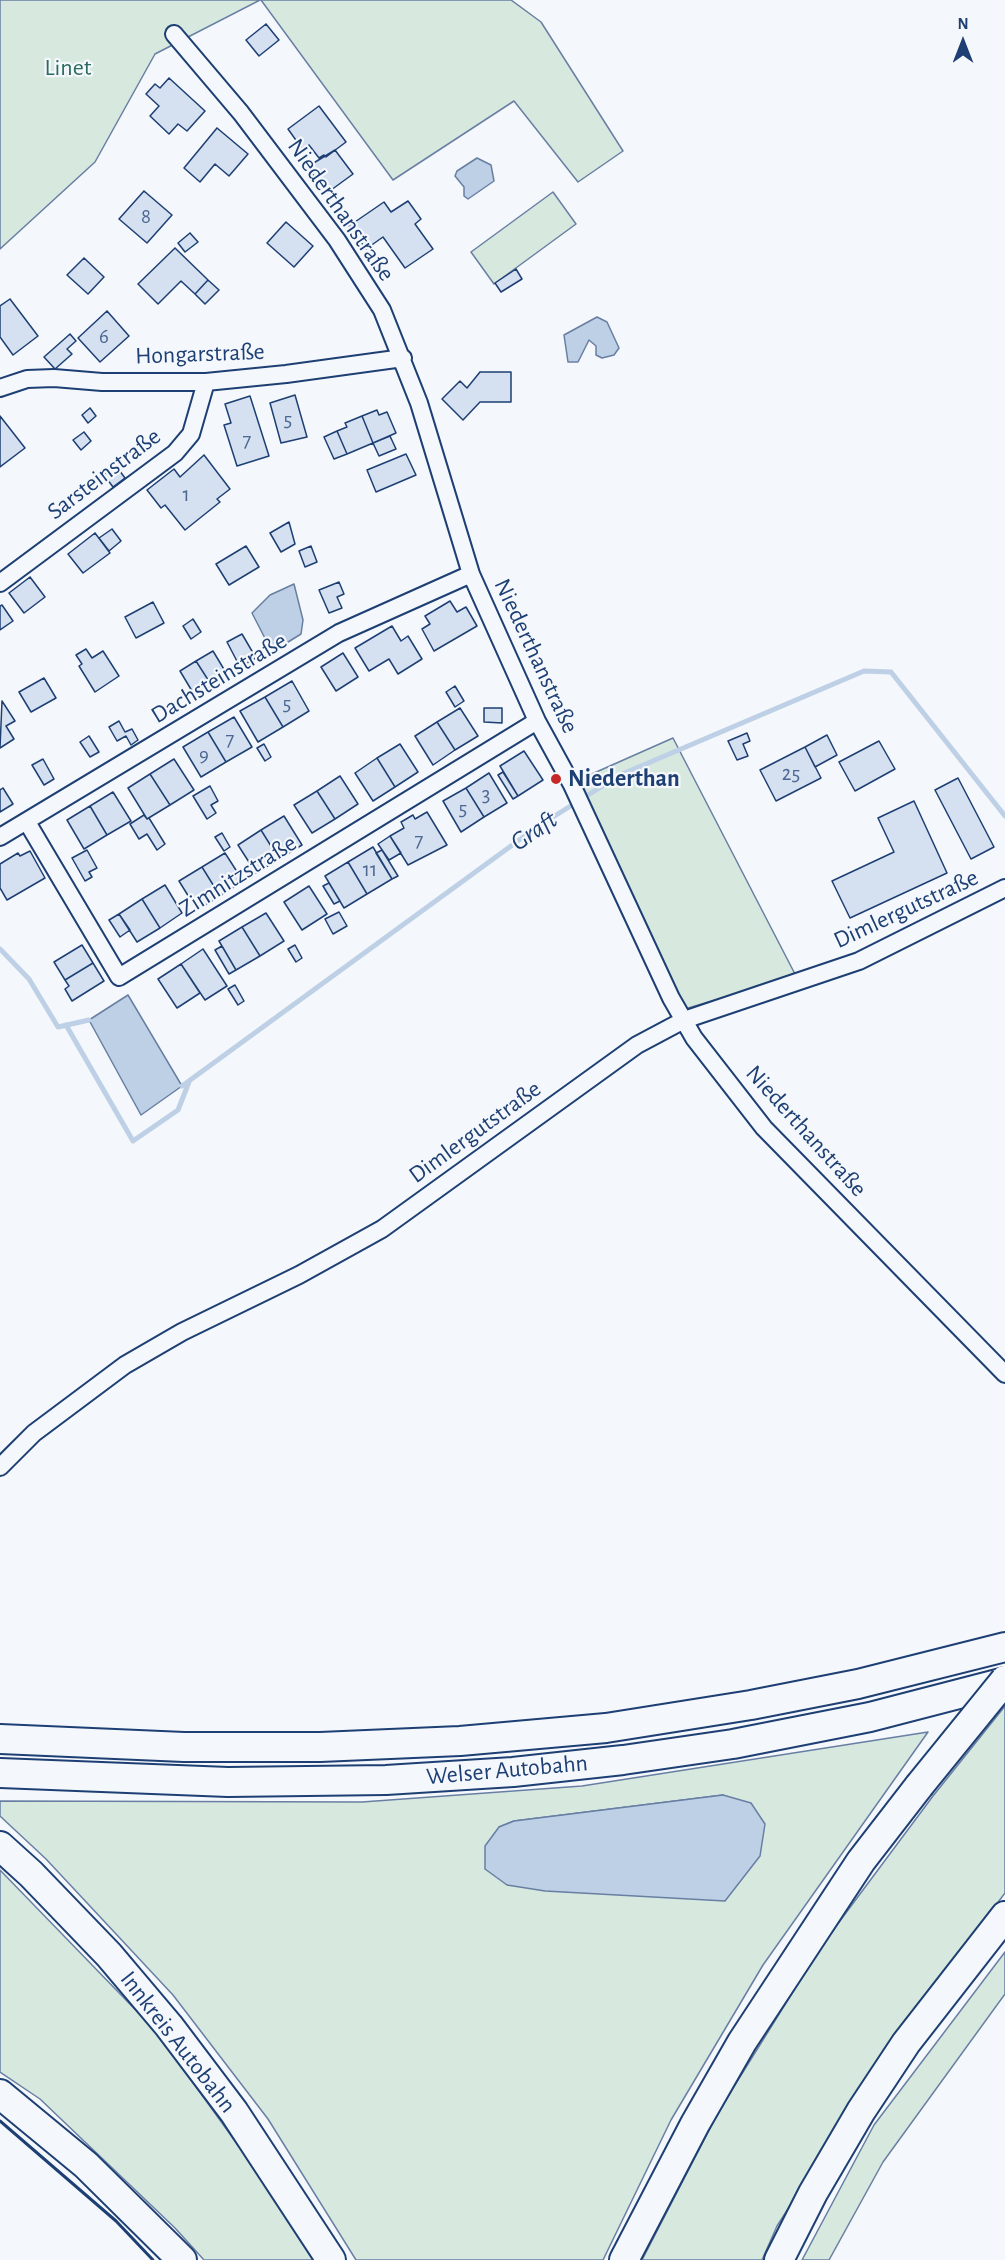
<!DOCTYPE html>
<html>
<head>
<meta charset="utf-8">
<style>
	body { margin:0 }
	#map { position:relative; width:1005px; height:2260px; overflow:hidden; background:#f4f7fb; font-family:"Alegreya Sans",sans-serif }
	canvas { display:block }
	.north { position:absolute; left:933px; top:12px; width:60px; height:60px; -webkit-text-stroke:4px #f4f7fb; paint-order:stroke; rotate:0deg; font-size:16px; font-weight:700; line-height:24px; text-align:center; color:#1d3f73 }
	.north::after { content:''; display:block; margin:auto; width:21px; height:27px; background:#1d3f73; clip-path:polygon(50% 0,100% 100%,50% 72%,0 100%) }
</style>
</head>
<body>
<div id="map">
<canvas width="1005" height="2260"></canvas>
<div class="north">N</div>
</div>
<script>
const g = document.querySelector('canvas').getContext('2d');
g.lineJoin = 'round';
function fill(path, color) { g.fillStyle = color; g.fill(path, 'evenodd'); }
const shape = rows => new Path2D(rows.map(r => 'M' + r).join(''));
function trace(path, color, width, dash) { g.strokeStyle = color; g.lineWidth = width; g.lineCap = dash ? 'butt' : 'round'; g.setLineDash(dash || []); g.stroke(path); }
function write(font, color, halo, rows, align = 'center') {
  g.font = font + ' "Alegreya Sans",sans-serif'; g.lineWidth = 4.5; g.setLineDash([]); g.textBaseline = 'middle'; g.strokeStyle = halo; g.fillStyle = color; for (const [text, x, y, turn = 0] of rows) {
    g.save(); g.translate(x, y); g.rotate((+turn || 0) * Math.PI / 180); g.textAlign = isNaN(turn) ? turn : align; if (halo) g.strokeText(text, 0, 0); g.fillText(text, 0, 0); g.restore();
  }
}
const green = shape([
	[0,0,260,0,155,54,95,162,0,249,0,0],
	[261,0,511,0,541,22,623,151,578,182,514,101,393,180,261,0],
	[553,192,576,224,494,284,471,252,553,192],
	[673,738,796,976,685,1009,576,781,673,738],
	[1005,1706,1005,1893,909,2020,777,2226,762,2260,642,2260,720,2109,822,1945,933,1796,1005,1706],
	[928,1732,763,1965,671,2120,603,2260,356,2260,268,2119,173,1995,46,1859,0,1816,0,1801,362,1802,582,1786,928,1732],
	[723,1795,499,1827,514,1821,723,1795],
	[0,1870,156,2031,278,2201,313,2260,204,2260,175,2228,40,2099,0,2072,0,1870],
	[1005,1952,1005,1994,883,2162,829,2260,802,2260,874,2125,1005,1952]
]);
const water = shape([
	[477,158,491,165,494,181,468,199,464,196,464,187,455,176,457,171,477,158],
	[597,317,607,322,619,348,614,355,602,358,596,355,596,346,589,340,578,362,568,362,564,335,597,317],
	[294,584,303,620,301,634,272,652,252,613,270,595,294,584],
	[128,995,182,1086,141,1115,89,1020,128,995],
	[723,1795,751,1803,765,1824,760,1856,725,1901,545,1891,507,1885,485,1869,485,1846,499,1827,514,1821,723,1795]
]);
const stream = shape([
	[0,949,29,979,58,1027,89,1020],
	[66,1025,133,1141,178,1110,189,1082],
	[182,1086,537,827,620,775,864,671,891,672,1005,816]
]);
const building = shape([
	[266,24,279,40,259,56,246,40,266,24],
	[169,78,205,111,187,131,178,124,169,134,150,116,159,106,146,94,155,84,160,88,169,78],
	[319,106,346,142,326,157,324,155,319,158,309,145,303,150,288,129,319,106],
	[217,128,248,154,229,176,215,164,200,182,184,168,217,128],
	[335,150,353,174,327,193,307,167,335,150],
	[144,191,172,215,147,243,119,219,144,191],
	[408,201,421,219,415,224,433,249,405,268,383,237,366,249,349,226,384,202,391,212,408,201],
	[286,222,313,246,294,267,267,243,286,222],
	[190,233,198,242,185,252,178,243,190,233],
	[175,248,208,280,195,294,181,281,158,304,138,284,175,248],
	[84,258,104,277,88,294,67,275,84,258],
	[516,269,522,279,501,292,495,283,516,269],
	[208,280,219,290,205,304,195,294,208,280],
	[10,299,38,336,13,355,0,337,0,306,10,299],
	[107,311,129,336,100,362,78,338,107,311],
	[70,334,76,341,67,349,72,354,55,369,44,357,70,334],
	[480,372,511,372,511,402,480,402,463,420,442,399,460,381,467,388,480,372],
	[295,395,307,437,281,443,270,403,295,395],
	[250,396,269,456,237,466,224,425,231,423,225,404,250,396],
	[90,408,96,416,88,423,82,415,90,408],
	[377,410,379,415,387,412,396,433,373,443,362,416,377,410],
	[0,416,25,448,0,467,0,416],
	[362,416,373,443,347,454,337,431,347,427,345,423,362,416],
	[337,431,347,454,334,459,324,437,337,431],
	[84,432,91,441,81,450,73,440,84,432],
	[390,436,396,449,379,456,373,443,390,436],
	[406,454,416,475,376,492,367,470,406,454],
	[204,455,230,489,217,499,220,502,185,530,165,505,161,508,147,490,174,469,180,477,204,455],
	[116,466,125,478,113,487,104,475,116,466],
	[289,522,295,544,281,552,270,533,289,522],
	[112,529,121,541,109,551,99,538,112,529],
	[95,533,110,553,83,573,68,554,95,533],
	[246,546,259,567,229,585,216,564,246,546],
	[311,546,317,562,305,567,299,551,311,546],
	[30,577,45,597,24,613,9,593,30,577],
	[339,582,344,594,337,597,342,608,329,613,319,590,339,582],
	[450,601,457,612,466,607,477,626,434,651,422,629,430,624,425,616,450,601],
	[153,602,164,623,136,638,125,617,153,602],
	[2,605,13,621,0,630,0,606,2,605],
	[193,619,201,632,191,639,183,626,193,619],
	[392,626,401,641,408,636,422,659,398,674,389,659,369,671,355,648,392,626],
	[242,634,256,658,240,667,227,642,242,634],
	[86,649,92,658,103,651,119,676,95,692,79,666,82,664,76,655,86,649],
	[213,651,228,676,212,686,196,661,213,651],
	[343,653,358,677,336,691,321,667,343,653],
	[196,661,212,686,195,696,180,671,196,661],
	[44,678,56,698,31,712,19,692,44,678],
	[292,681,309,711,283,727,265,697,292,681],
	[455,686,464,701,455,707,446,692,455,686],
	[265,697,283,727,258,742,240,711,265,697],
	[2,701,15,721,6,726,14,739,0,748,2,701],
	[460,708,478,736,455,750,437,722,460,708],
	[484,708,502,708,502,723,484,722,484,708],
	[234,717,252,747,226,762,208,732,234,717],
	[119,721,125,732,132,729,138,740,131,745,126,736,117,741,109,727,119,721],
	[437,722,455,750,433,765,415,736,437,722],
	[208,732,226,762,201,777,183,747,208,732],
	[747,733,750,741,743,744,748,756,737,760,728,741,747,733],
	[827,735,837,755,815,767,805,747,827,735],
	[89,736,99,752,90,757,80,742,89,736],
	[879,741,895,769,855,791,839,762,879,741],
	[264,744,271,757,265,761,257,748,264,744],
	[400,744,418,772,395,787,377,758,400,744],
	[805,747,821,778,776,801,760,770,805,747],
	[524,751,543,780,518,796,500,766,524,751],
	[377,758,395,787,373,801,355,773,377,758],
	[43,759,54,779,44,785,32,765,43,759],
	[174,759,194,790,170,805,150,774,174,759],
	[503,772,518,796,513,799,498,775,503,772],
	[489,773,507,803,484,817,466,788,489,773],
	[150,774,170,805,147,819,128,788,150,774],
	[340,776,358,804,335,819,317,791,340,776],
	[958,778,994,847,971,859,935,790,958,778],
	[210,786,218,801,211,805,216,813,207,819,193,796,210,786],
	[3,788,13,804,0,812,0,790,3,788],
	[466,788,484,817,461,832,443,801,466,788],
	[317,791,335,819,312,833,294,805,317,791],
	[113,792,131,821,107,835,90,806,113,792],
	[914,801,947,873,850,918,832,881,894,852,878,818,914,801],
	[90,806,107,835,84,849,67,820,90,806],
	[427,812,447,845,408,865,390,836,404,828,401,822,413,815,415,819,427,812],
	[144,815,147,819,149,818,165,844,157,850,147,834,139,839,130,824,144,815],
	[284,816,302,845,279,859,261,830,284,816],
	[261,830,279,859,256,873,238,845,261,830],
	[222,833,230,847,224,851,215,837,222,833],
	[390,836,401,853,389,860,378,844,390,836],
	[373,847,392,879,367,894,348,862,373,847],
	[87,850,97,868,89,872,92,877,85,881,72,858,87,850],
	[382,850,398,876,392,879,376,853,382,850],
	[30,851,45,878,7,900,0,888,0,864,18,853,20,856,30,851],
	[225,853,243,881,220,896,202,867,225,853],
	[348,862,367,894,344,908,325,876,348,862],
	[202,867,220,896,197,910,179,881,202,867],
	[329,883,340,901,334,904,323,886,329,883],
	[165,885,182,913,160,928,142,899,165,885],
	[309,886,327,914,302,930,284,902,309,886],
	[142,899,160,928,137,942,119,914,142,899],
	[339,912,347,926,333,934,325,919,339,912],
	[266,913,284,941,260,956,242,927,266,913],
	[119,914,130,930,120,937,109,920,119,914],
	[242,927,260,956,236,970,219,941,242,927],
	[82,945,93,963,65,980,54,962,82,945],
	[295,945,302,958,296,962,288,949,295,945],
	[222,946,236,970,229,974,215,950,222,946],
	[203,949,227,986,205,1000,181,964,203,949],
	[93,963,104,981,72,1001,65,989,69,986,65,980,93,963],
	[181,964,200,993,177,1008,158,979,181,964],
	[235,985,244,1001,238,1005,228,989,235,985]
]);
const minor = shape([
	[174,34,241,113,337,240,382,310,419,403,471,574,537,721,572,785,671,998,694,1038,764,1128,1005,1374],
	[0,388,27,379,54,378,102,382,206,382,286,374,403,358],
	[0,583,175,453,191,434,206,382],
	[27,822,119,977,537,721],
	[0,837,339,633,471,574],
	[0,1467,34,1433,125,1365,182,1332,299,1275,382,1229,637,1045,684,1020,859,961,1005,888]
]);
const motorway = shape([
	[0,1739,184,1747,320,1747,460,1741,606,1728,751,1705,858,1684,1005,1647],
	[0,1773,228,1782,386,1780,513,1772,623,1760,733,1744,870,1717,1005,1682],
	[0,1846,31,1874,109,1955,169,2026,234,2112,331,2260],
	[0,2094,86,2165,182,2260],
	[624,2260,695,2124,742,2042,861,1861,919,1786],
	[779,2260,813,2193,861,2111,906,2043,1005,1916]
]);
const motorwayBridge = shape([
	[919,1786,1005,1680]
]);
const wall = shape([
	[0,2121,116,2221,153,2260]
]);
const markers = [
	[556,779,6,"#c62828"]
];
const numberNames = [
	["8",146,217],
	["6",104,337],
	["5",288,420],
	["7",247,441],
	["1",186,495],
	["5",287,704],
	["7",230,740],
	["9",204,755],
	["25",791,774],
	["3",486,795],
	["5",463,809],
	["7",419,841],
	["11",370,870]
];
const parkNames = [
	["Linet",68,68]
];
const streetNames = [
	["Niederthanstraße",341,210,55],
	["Hongarstraße",200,354,-2],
	["Sarsteinstraße",104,474,-37],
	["Niederthanstraße",536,656,65],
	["Dachsteinstraße",219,678,-31],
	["Zimnitzstraße",238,876,-32],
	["Dimlergutstraße",906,909,-25],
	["Niederthanstraße",806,1131,48],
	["Dimlergutstraße",475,1132,-36],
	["Welser Autobahn",507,1770,-5],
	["Innkreis Autobahn",178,2042,52]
];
const poiNames = [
	["Niederthan",568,779]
];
const waterNames = [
	["Graft",534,831,-34]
];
fill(green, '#d7e8df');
trace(green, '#687fa3', 1.5);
fill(water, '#bed0e5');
trace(water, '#687fa3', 1.5);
trace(stream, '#bed0e5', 5);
fill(building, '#d5e0f0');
trace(building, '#1d3f73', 1.5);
trace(minor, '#1d3f73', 20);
trace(motorway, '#1d3f73', 32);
trace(minor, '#f4f7fb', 16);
trace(motorway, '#f4f7fb', 28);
trace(motorwayBridge, '#1d3f73', 32, []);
trace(motorwayBridge, '#f4f7fb', 28);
trace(wall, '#1d3f73', 3);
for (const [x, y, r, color] of markers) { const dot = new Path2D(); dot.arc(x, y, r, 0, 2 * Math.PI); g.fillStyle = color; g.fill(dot); trace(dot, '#f4f7fb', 2); }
write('21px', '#4b6792', null, numberNames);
write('24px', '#2c6c60', '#f4f7fb', parkNames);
write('24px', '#1d3f73', '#f4f7fb', streetNames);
write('bold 24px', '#1d3f73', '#f4f7fb', poiNames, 'left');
write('italic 26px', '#1d3f73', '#f4f7fb', waterNames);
</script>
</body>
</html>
